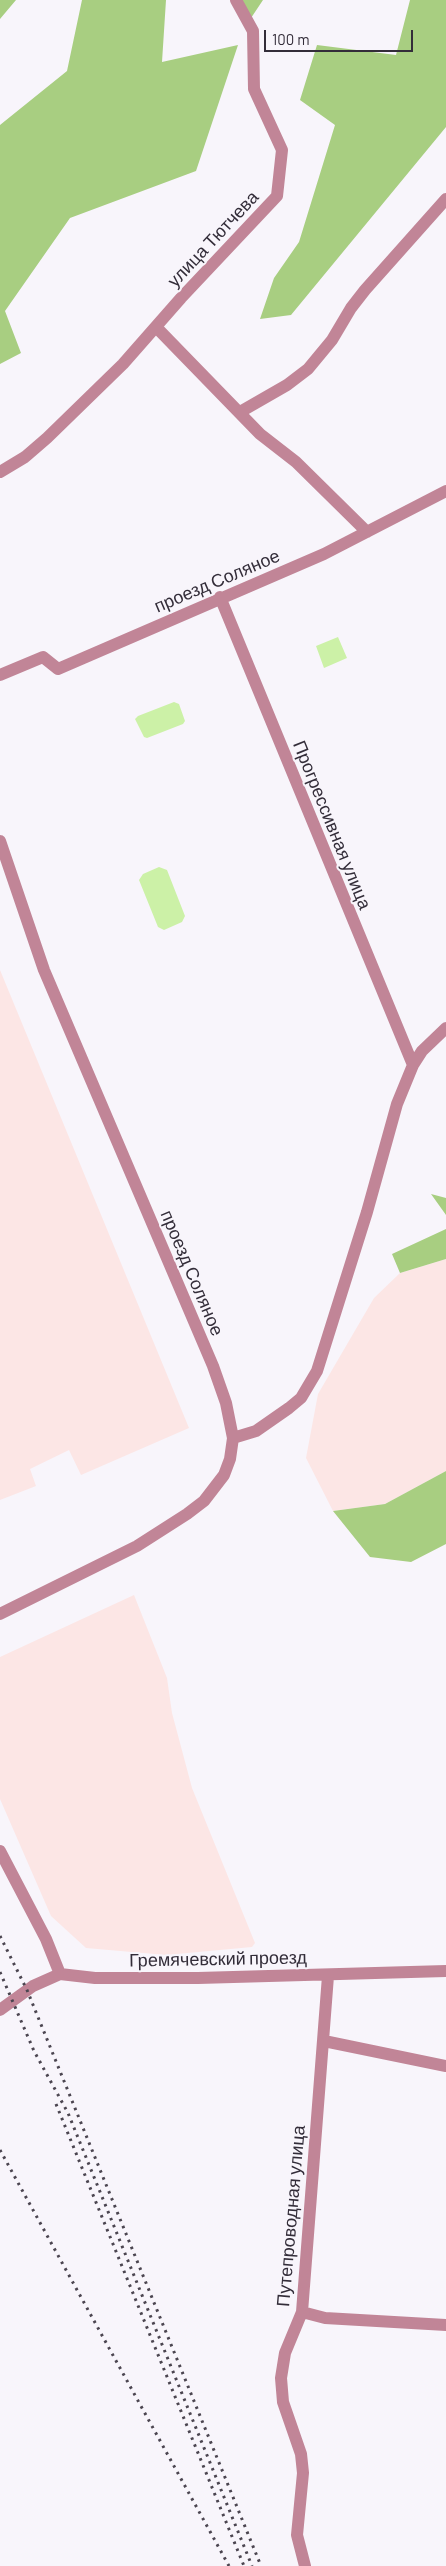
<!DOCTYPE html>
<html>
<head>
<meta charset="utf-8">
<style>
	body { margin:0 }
	#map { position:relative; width:446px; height:2566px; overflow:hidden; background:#f8f5fb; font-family:Barlow,sans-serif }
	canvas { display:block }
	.scale { position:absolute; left:264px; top:30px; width:149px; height:22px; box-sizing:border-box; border:2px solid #332d39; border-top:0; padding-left:6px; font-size:15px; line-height:18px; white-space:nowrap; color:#332d39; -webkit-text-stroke:4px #f8f5fb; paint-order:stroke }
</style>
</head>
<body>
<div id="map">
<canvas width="446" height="2566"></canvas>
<div class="scale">100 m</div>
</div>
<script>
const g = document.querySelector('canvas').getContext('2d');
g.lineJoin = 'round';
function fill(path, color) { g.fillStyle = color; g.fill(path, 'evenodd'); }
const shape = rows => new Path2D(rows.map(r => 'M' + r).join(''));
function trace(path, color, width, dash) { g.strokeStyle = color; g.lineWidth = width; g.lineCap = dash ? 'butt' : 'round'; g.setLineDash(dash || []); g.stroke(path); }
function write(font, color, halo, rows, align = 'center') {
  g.font = font + ' Barlow,sans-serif'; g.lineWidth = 4; g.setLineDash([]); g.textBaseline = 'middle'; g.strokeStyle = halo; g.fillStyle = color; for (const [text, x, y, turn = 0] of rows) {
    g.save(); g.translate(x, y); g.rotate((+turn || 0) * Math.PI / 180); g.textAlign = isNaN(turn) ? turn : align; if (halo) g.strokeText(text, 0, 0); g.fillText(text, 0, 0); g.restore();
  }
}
const industrial = shape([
	[0,970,189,1428,81,1475,69,1450,30,1469,36,1486,0,1500],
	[446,1259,446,1471,385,1504,333,1511,306,1458,318,1394,374,1298,400,1273],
	[134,1595,167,1678,172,1713,192,1788,255,1943,252,1947,166,1955,86,1948,51,1916,0,1799,0,1657]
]);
const green = shape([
	[338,637,347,658,324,668,316,646],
	[174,702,179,704,185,721,183,724,147,738,144,737,135,719,138,716],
	[159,867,167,870,185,916,182,922,164,930,158,927,139,880,143,874]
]);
const forest = shape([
	[0,0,16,0,0,19],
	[82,0,166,0,162,62,238,45,196,171,70,218,5,311,21,353,0,364,0,125,67,71],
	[239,0,263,0,249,21],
	[410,0,446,0,446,127,291,315,260,319,274,278,299,242,335,125,300,100,317,45,396,55],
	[431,1194,446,1198,446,1215],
	[446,1229,446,1259,400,1273,392,1254],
	[446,1471,446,1544,411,1562,370,1557,333,1511,385,1504]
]);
const minor = shape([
	[156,327,260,434,296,462,367,532],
	[240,412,287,385,308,369,332,340,351,308,365,290,446,199],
	[0,472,25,457,47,438,123,364,181,298,277,196,282,150,254,89,253,31,236,0],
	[220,597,413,1065],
	[0,675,43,657,58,669,324,554,446,491],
	[0,841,44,970,213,1366,226,1403,233,1438,230,1459,224,1475,204,1501,187,1514,137,1546,0,1614],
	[233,1438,256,1431,289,1408,301,1398,317,1371,367,1212,397,1104,413,1065,422,1051,446,1028],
	[0,1851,46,1939,60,1974],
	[0,2010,33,1986,60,1974,95,1978,198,1978,446,1971],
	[324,2041,446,2066],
	[302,2312,325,2318,446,2325],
	[305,2566,297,2535,303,2473,301,2454,283,2402,281,2378,285,2353,302,2312,328,1976]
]);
const rail = shape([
	[0,1936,27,1990,261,2566],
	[0,1972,34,2051,68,2113,252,2566],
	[56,2104,244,2566],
	[0,2150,229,2566]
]);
const streetNames = [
	["улица Тютчева",213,239,-47],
	["проезд Соляное",217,581,-23],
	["Прогрессивная улица",332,825,68],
	["проезд Соляное",192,1273,67],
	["Гремячевский проезд",218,1959,-1],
	["Путепроводная улица",291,2216,-85]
];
fill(industrial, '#fce6e5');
fill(green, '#ccf1a7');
fill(forest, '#a8ce81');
trace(minor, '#c18597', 12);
trace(rail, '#4b4550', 3, [2.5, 5]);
write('18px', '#332d39', '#f8f5fb', streetNames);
</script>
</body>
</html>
